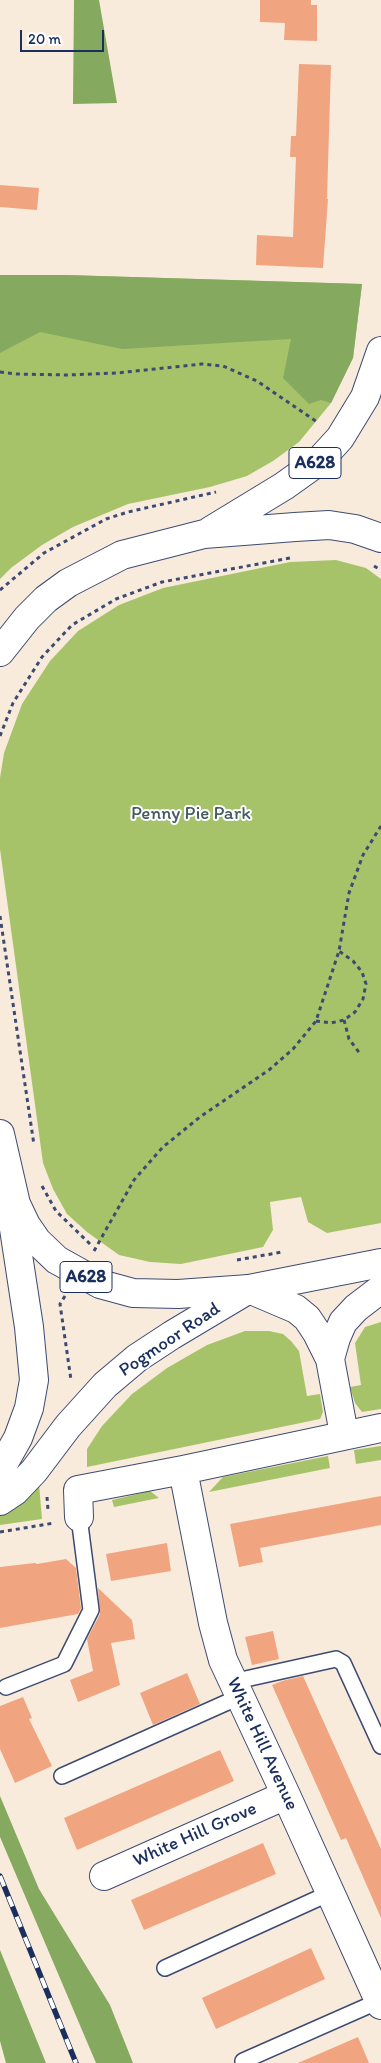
<!DOCTYPE html>
<html>
<head>
<meta charset="utf-8">
<style>
	body { margin:0 }
	#map { position:relative; width:381px; height:2063px; overflow:hidden; background:#f9ebdc; font-family:Itim,sans-serif }
	canvas { display:block }
	.scale { position:absolute; left:20px; top:30px; width:84px; height:22px; box-sizing:border-box; border:2px solid #1b2f5e; border-top:0; padding-left:6px; font-size:15px; line-height:18px; white-space:nowrap; color:#1b2f5e; -webkit-text-stroke:4px #fff; paint-order:stroke }
</style>
</head>
<body>
<div id="map">
<canvas width="381" height="2063"></canvas>
<div class="scale">20 m</div>
</div>
<script>
const g = document.querySelector('canvas').getContext('2d');
g.lineJoin = 'round';
function fill(path, color) { g.fillStyle = color; g.fill(path, 'evenodd'); }
const shape = rows => new Path2D(rows.map(r => 'M' + r).join(''));
function trace(path, color, width, dash) { g.strokeStyle = color; g.lineWidth = width; g.lineCap = dash ? 'butt' : 'round'; g.setLineDash(dash || []); g.stroke(path); }
function write(font, color, halo, rows, align = 'center') {
  g.font = font + ' Itim,sans-serif'; g.lineWidth = 4; g.setLineDash([]); g.textBaseline = 'middle'; g.strokeStyle = halo; g.fillStyle = color; for (const [text, x, y, turn = 0] of rows) {
    g.save(); g.translate(x, y); g.rotate((+turn || 0) * Math.PI / 180); g.textAlign = isNaN(turn) ? turn : align; if (halo) g.strokeText(text, 0, 0); g.fillText(text, 0, 0); g.restore();
  }
}
const green = shape([
	[0,275,66,275,362,284,353,358,331,403,299,442,273,461,247,476,210,487,128,504,73,527,42,545,11,568,0,579],
	[336,560,366,568,381,579,381,1223,327,1233,308,1222,301,1197,270,1202,273,1230,263,1247,181,1264,150,1262,119,1255,87,1232,67,1214,53,1189,43,1163,0,849,0,778,4,753,22,704,50,661,78,631,119,605,163,588,290,562],
	[381,1322,381,1409,362,1412,355,1403,350,1387,361,1385,355,1343,365,1327],
	[245,1331,269,1331,283,1334,291,1341,299,1351,307,1396,320,1394,323,1412,320,1419,87,1467,87,1449,102,1426,132,1394,167,1368,207,1345],
	[381,1446,381,1460,356,1464,354,1450],
	[328,1456,330,1468,209,1492,223,1477],
	[39,1484,42,1519,0,1525,0,1513],
	[150,1491,159,1498,114,1507,112,1500]
]);
const forest = shape([
	[74,0,99,0,117,103,73,104],
	[0,275,66,275,362,284,353,358,331,403,321,400,309,404,283,378,291,339,122,349,40,332,0,353],
	[0,1796,39,1889,110,2005,133,2063,96,2063,0,1837],
	[0,1950,46,2063,6,2063,0,2041]
]);
const building = shape([
	[260,0,311,0,311,5,317,5,317,41,284,40,285,23,260,22],
	[299,64,331,65,327,199,328,199,323,268,256,265,257,235,293,237,296,157,290,157,291,136,296,136],
	[0,185,39,188,37,210,0,207],
	[381,1496,381,1525,260,1548,263,1562,239,1567,230,1524],
	[167,1543,171,1571,111,1581,106,1554],
	[66,1559,76,1568,81,1608,78,1614,0,1628,0,1567,35,1563,37,1564],
	[98,1588,132,1620,135,1639,111,1643,120,1685,78,1702,70,1680,93,1671,87,1639,100,1614],
	[273,1631,279,1659,252,1665,245,1637],
	[187,1673,200,1704,153,1725,140,1693],
	[303,1676,381,1849,381,1918,346,1838,341,1840,272,1685,282,1681],
	[23,1697,32,1718,29,1719,52,1766,15,1783,0,1749,0,1706],
	[220,1750,234,1781,77,1850,64,1818],
	[263,1843,276,1874,144,1930,131,1900],
	[311,1948,325,1979,216,2029,202,1998],
	[358,2037,369,2063,298,2063]
]);
const path = shape([
	[0,372,17,374,67,375,117,373,202,364,223,366,257,381,317,422],
	[374,566,381,570],
	[0,590,44,553,106,519,128,512,216,492],
	[0,736,13,703,42,657,72,625,116,599,162,582,290,558],
	[0,916,34,1145],
	[344,1020,349,1039,361,1055],
	[316,1021,331,1023,344,1020,355,1012,363,999,366,984,362,972,353,961,339,951],
	[42,1186,56,1211,90,1244],
	[94,1251,134,1180,163,1147,200,1117,269,1070,293,1049,316,1021,339,951,349,893,363,855,381,826],
	[237,1260,282,1252],
	[65,1296,60,1304,71,1380],
	[47,1497,48,1510],
	[0,1532,54,1523]
]);
const lane = shape([
	[232,1682,336,1659,343,1663,381,1746],
	[6,1687,64,1664,91,1610,79,1517],
	[62,1776,239,1697],
	[165,1968,330,1893],
	[243,2061,379,2001]
]);
const street = shape([
	[249,1289,296,1309,307,1318,317,1333,330,1359,344,1434],
	[330,1359,336,1338,343,1322,356,1308,381,1289],
	[183,1470,213,1623,223,1660,286,1795,381,2005],
	[79,1517,78,1490,183,1470,381,1428],
	[104,1876,286,1795]
]);
const secondary = shape([
	[0,1470,18,1438,29,1408,34,1380,29,1327,9,1196],
	[0,1501,15,1491,34,1471,68,1426,105,1385,137,1358,172,1335,249,1289]
]);
const highway = shape([
	[210,531,284,486,319,461,340,438,365,397,381,351],
	[0,652,27,618,46,599,68,583,122,555,204,534,295,527,329,525,355,529,381,538],
	[0,1134,16,1204,26,1225,37,1241,57,1260,100,1284,133,1293,178,1294,249,1289,381,1263]
]);
const rail = shape([
	[0,1876,76,2063]
]);
const shields = [
	[315,463,52],
	[86,1277,52]
];
const shieldNames = [
	["A628",315,463],
	["A628",86,1277]
];
const parkNames = [
	["Penny Pie Park",191,814]
];
const streetNames = [
	["Pogmoor Road",170,1340,-34],
	["White Hill Avenue",262,1744,65],
	["White Hill Grove",195,1835,-24]
];
fill(green, '#a7c36a');
fill(forest, '#85a95e');
fill(building, '#f0a580');
trace(lane, '#3c4b71', 18);
trace(street, '#3c4b71', 30);
trace(secondary, '#3c4b71', 30);
trace(highway, '#3c4b71', 30);
trace(path, '#3c4b71', 3, [4, 4]);
trace(lane, '#fff', 15);
trace(street, '#fff', 28);
trace(secondary, '#fff', 28);
trace(highway, '#fff', 28);
trace(rail, '#1b2f5e', 5.5);
trace(rail, '#fff', 4, [11]);
for (const [x, y, w] of shields) { const box = new Path2D(); box.roundRect(x - w / 2, y - 15.5, w, 31, 4); g.fillStyle = '#fff'; g.fill(box); trace(box, '#1b2f5e', 1); }
write('bold 18px', '#1b2f5e', null, shieldNames);
write('19px', '#455b62', '#fff', parkNames);
write('19px', '#1b2f5e', '#fff', streetNames);
</script>
</body>
</html>
